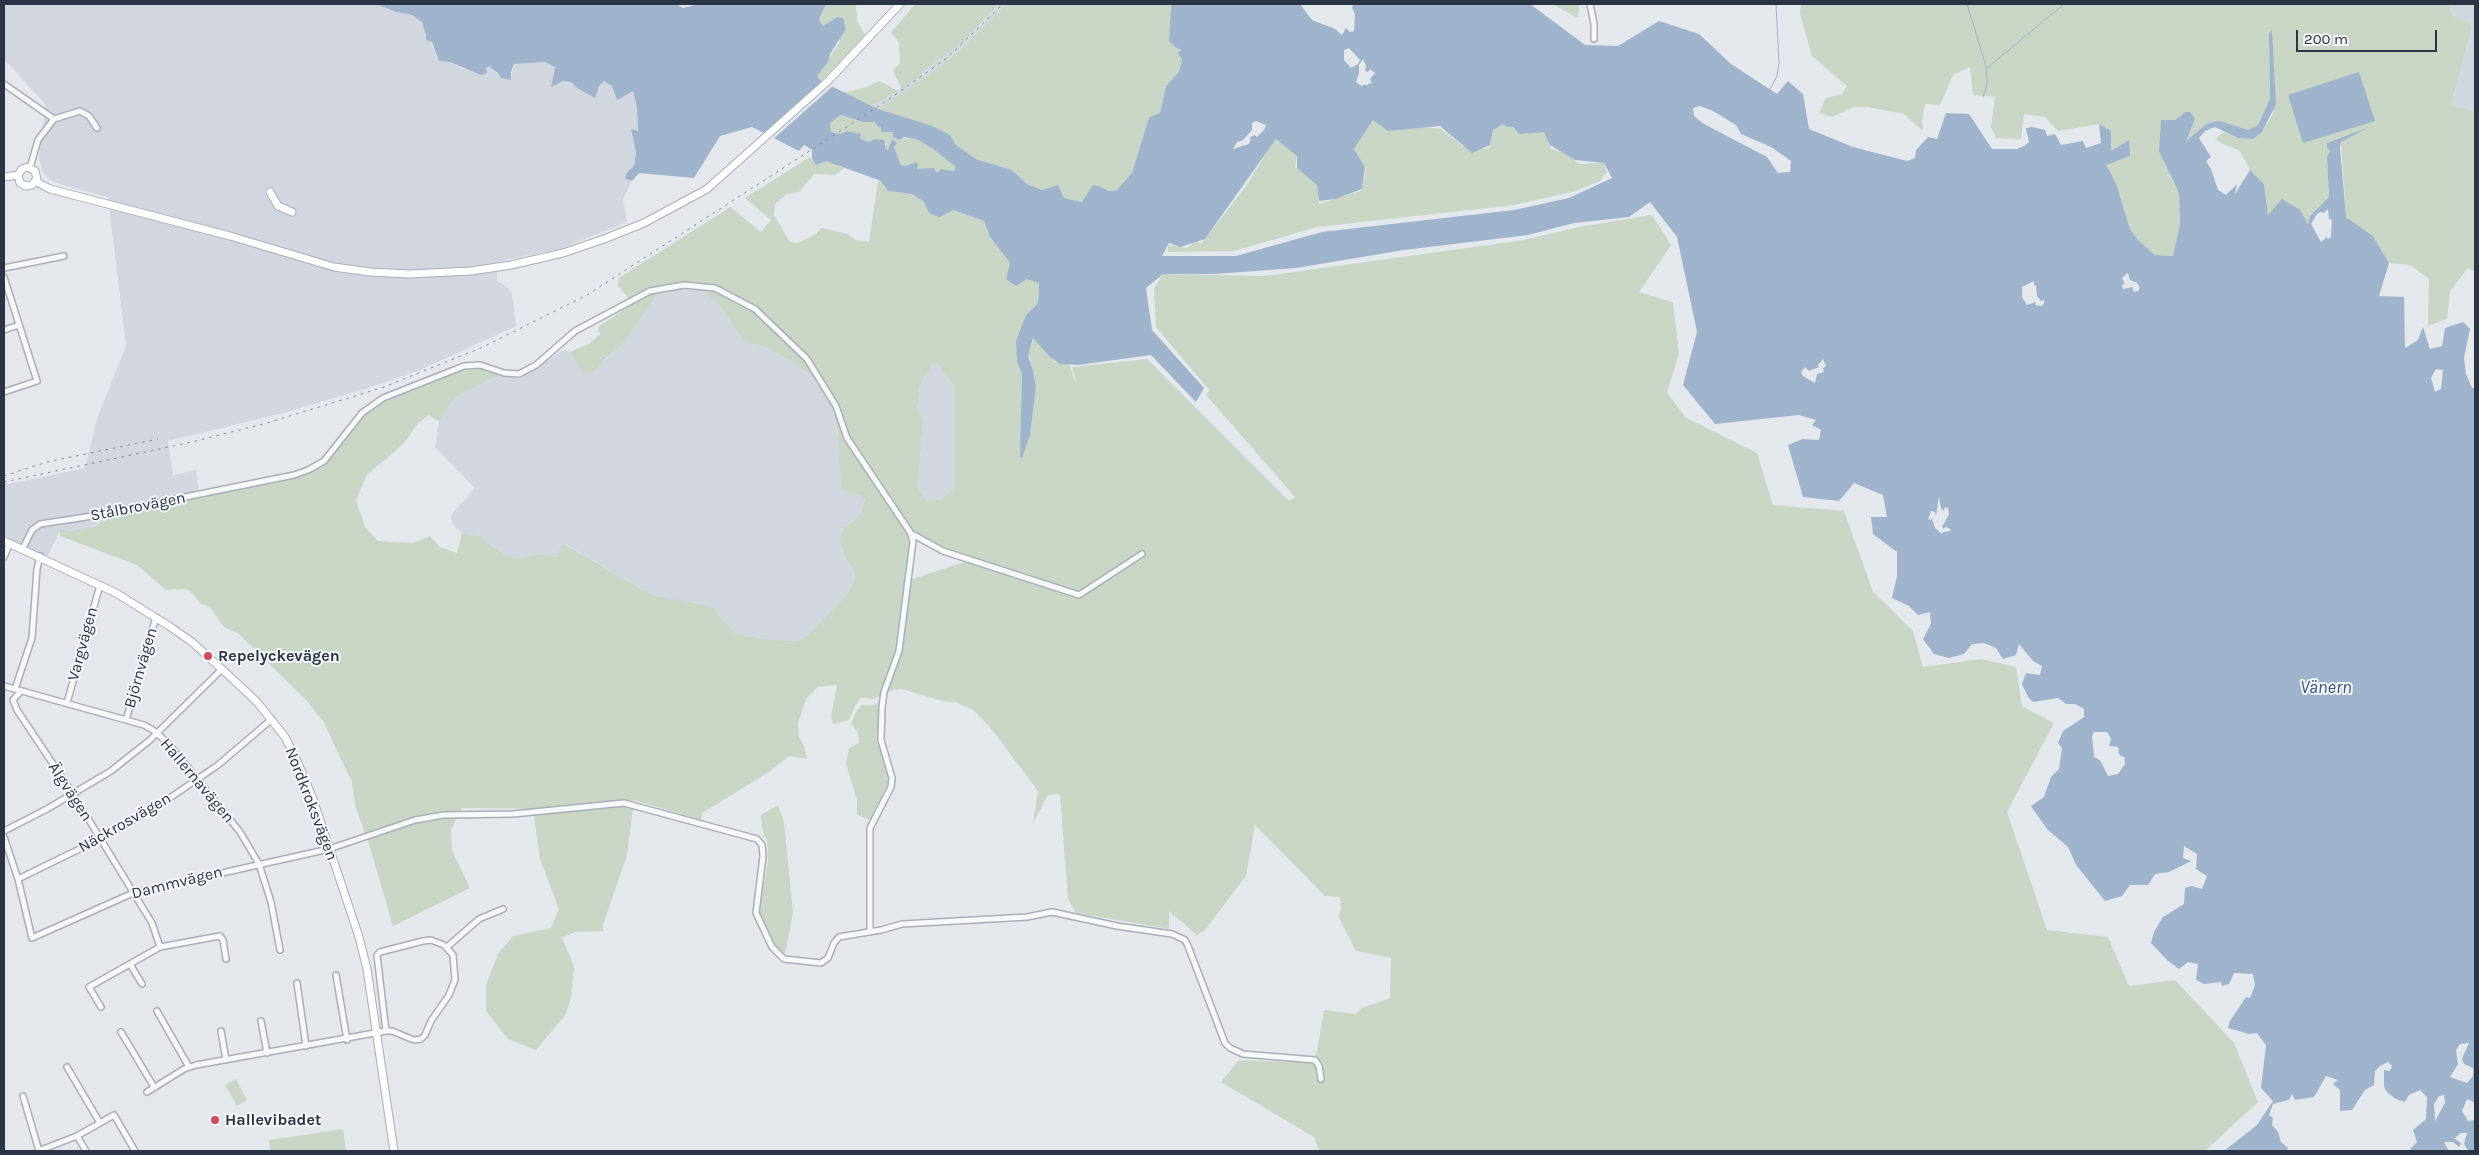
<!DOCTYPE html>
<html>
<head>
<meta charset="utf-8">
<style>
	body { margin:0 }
	#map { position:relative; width:2479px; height:1155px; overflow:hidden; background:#e4e7ec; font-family:Karla,sans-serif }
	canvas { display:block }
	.frame { position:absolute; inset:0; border:5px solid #2b3445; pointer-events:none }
	.scale { position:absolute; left:2296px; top:30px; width:141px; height:22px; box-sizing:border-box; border:2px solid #2b3445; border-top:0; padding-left:6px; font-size:15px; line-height:18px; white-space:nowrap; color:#2b3445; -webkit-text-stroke:4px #f4f6f9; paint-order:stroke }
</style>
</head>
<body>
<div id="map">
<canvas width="2479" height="1155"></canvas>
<div class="frame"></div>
<div class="scale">200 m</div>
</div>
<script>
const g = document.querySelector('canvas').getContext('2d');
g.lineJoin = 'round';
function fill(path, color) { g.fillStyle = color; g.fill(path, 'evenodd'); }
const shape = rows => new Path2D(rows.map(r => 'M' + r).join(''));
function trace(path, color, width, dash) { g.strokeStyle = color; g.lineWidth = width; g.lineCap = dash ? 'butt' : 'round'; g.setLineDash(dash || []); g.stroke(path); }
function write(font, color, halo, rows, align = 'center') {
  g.font = font + ' Karla,sans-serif'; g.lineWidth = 4; g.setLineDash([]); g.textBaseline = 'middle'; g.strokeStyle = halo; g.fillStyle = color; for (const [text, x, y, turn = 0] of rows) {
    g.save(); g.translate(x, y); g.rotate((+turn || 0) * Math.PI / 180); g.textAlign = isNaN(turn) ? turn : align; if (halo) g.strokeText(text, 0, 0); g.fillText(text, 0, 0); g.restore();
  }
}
const built = shape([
	[4,4,376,4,396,12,412,15,422,22,439,61,450,62,463,69,489,66,511,79,514,64,545,62,555,66,552,86,563,81,571,82,577,88,599,86,603,81,633,91,637,108,638,132,631,129,636,153,634,165,626,174,625,179,632,181,623,199,627,222,562,248,497,262,497,281,506,286,512,294,516,326,420,370,371,387,287,412,168,441,173,475,196,470,199,492,161,505,112,516,82,532,61,529,47,557,4,536,4,485,85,468,97,419,126,346,108,197,63,185,50,180,43,173,39,157,46,105,4,59],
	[999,4,1006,4,967,44,938,68,878,109,872,106,924,73,980,26],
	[2449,4,2475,4,2475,111,2451,105,2472,26,2452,15],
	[696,289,705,292,720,306,744,342,763,346,794,363,817,380,832,405,849,494,857,494,865,499,861,512,854,521,844,527,844,555,853,570,855,580,849,592,809,634,796,641,772,640,736,634,730,629,718,613,652,595,565,544,555,557,539,554,515,558,503,554,479,536,462,533,453,524,450,516,475,488,435,447,439,422,446,409,455,398,489,380,503,375,522,377,563,350,570,352,575,359,599,365,620,348,657,294,672,290],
	[933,363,940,366,954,386,954,488,940,500,927,501,918,489,923,420,917,409,920,385]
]);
const green = shape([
	[826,4,856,4,857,21,865,35,821,81,817,76,840,42,837,17,823,26,819,21],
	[915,4,999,4,964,41,902,89,893,71,900,63,899,42,891,33],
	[1006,4,1176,4,1171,7,1169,41,1172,45,1181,50,1182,59,1179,72,1166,86,1160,113,1148,121,1132,174,1118,190,1109,191,1099,186,1082,202,1064,198,1027,184,1012,170,976,159,956,145,950,135,878,109,938,68,967,44],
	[1552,4,1579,4,1578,18],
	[1801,4,2449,4,2452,15,2472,26,2451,105,2475,111,2475,272,2468,268,2450,291,2447,319,2428,326,2429,279,2410,265,2389,263,2373,236,2346,217,2341,142,2369,127,2327,143,2330,151,2327,157,2329,197,2310,216,2308,225,2268,216,2264,184,2250,170,2240,151,2221,143,2215,139,2224,132,2238,138,2262,132,2273,114,2269,33,2270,98,2258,125,2248,130,2220,121,2212,122,2205,125,2185,142,2195,119,2182,114,2175,120,2170,176,2179,193,2180,224,2174,256,2155,255,2138,240,2130,229,2116,183,2105,165,2128,141,2111,152,2099,124,2058,131,2045,117,2024,114,2021,139,1996,138,1991,127,1995,97,1973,95,1970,67,1953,75,1940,105,1925,104,1922,122,1923,131,1904,114,1868,107,1854,107,1832,117,1819,113,1826,98,1842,94,1847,86,1812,56,1800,13],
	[879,81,898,91,872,106,843,93,866,87],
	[841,115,863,122,876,122,878,127,882,127,881,132,893,132,895,137,918,140,932,147,956,167,955,171,941,169,937,173,935,169,922,170,901,165,894,146,897,143,892,139,889,150,886,149,886,143,868,142,860,138,861,134,847,131,840,134,831,132,830,123],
	[1373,120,1441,129,1468,150,1490,148,1493,130,1503,123,1506,128,1510,125,1519,134,1535,129,1550,135,1551,149,1567,154,1579,164,1604,163,1607,172,1600,181,1576,191,1514,205,1317,227,1234,251,1168,252,1168,245,1187,248,1197,240,1201,244,1246,186,1276,138,1297,156,1295,167,1317,181,1319,204,1361,191,1366,169,1354,149],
	[810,157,816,165,826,160,844,168,835,175,814,174,799,192,787,194,775,204,774,215,790,242,798,243,816,234,821,228,848,234,855,240,869,242,878,181,881,181,888,191,912,194,923,200,928,208,940,217,953,210,984,221,990,237,1010,263,1009,271,1039,283,1038,303,1026,315,1017,362,1022,374,1021,458,1030,435,1036,387,1033,370,1028,353,1034,338,1055,362,1069,364,1077,387,1072,367,1147,359,1289,501,1295,497,1206,395,1209,390,1156,327,1154,288,1163,274,1265,276,1524,240,1579,227,1652,215,1671,245,1639,292,1673,302,1679,354,1667,392,1685,417,1757,453,1773,505,1844,511,1873,592,1913,631,1923,667,1982,659,2016,667,2022,706,2054,723,2007,812,2047,930,2108,937,2129,986,2175,980,2234,1043,2258,1102,2205,1151,1319,1151,1314,1137,1221,1082,1239,1060,1312,1063,1317,1051,1324,1010,1356,1014,1362,1008,1390,998,1391,958,1356,951,1338,916,1341,910,1340,897,1325,896,1255,825,1246,876,1205,930,1197,935,1169,911,1169,929,1076,913,1068,899,1060,794,1048,795,1033,823,1038,791,990,727,973,710,955,702,942,701,902,689,892,690,874,699,861,698,855,706,849,720,833,724,831,716,837,685,818,687,806,699,798,723,799,737,804,746,807,759,789,756,766,774,702,813,701,820,634,800,627,855,603,925,603,931,575,932,562,938,574,966,571,998,566,1014,536,1050,508,1039,486,1011,486,985,498,954,513,936,551,928,559,909,540,859,533,809,462,808,451,830,452,851,470,888,393,926,370,847,355,805,352,782,323,721,307,701,239,634,224,627,210,607,201,604,193,594,187,589,166,590,137,565,60,536,60,529,71,531,93,527,112,516,296,477,311,472,319,467,334,452,370,408,385,399,458,371,488,368,503,375,489,380,455,398,446,409,439,422,429,415,418,423,404,443,367,475,356,500,365,527,378,541,413,543,430,536,440,547,457,553,462,533,479,536,503,554,515,558,539,554,555,557,564,544,652,595,712,607,736,634,772,640,796,641,809,634,849,592,855,580,853,570,844,555,840,539,844,527,854,521,861,513,865,499,857,494,849,494,841,487,838,433,832,405,817,380,794,363,763,346,744,342,720,306,705,292,696,289,672,290,657,294,620,348,605,359,591,374,584,374,570,352,589,344,600,334,598,327,628,307,628,297,618,286,619,278,727,209,730,207,761,232,771,220,745,198],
	[933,363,940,366,954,386,954,488,940,500,927,501,918,489,923,420,917,409,920,385],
	[909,537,920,539,934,551,967,561,907,581],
	[882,701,880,742,889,776,888,783,870,820,857,815,857,801,846,763,849,748,859,743,858,732,851,724,856,712,862,705,873,705],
	[778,805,784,823,793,913,785,954,778,952,773,945,759,911,768,860,767,839,763,835,761,815],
	[236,1079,247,1100,237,1106,225,1085],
	[343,1129,346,1151,270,1151,269,1140]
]);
const water = shape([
	[376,4,676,4,683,8,699,4,826,4,819,20,823,26,837,17,843,18,846,29,830,54,828,62,817,76,821,81,878,109,932,126,950,135,956,145,976,159,1012,170,1027,184,1042,190,1058,185,1064,198,1082,202,1093,185,1099,186,1109,191,1117,190,1132,173,1148,121,1150,117,1160,113,1166,86,1179,72,1182,59,1178,53,1181,50,1175,47,1169,41,1171,6,1176,4,1300,4,1312,20,1335,29,1342,35,1346,28,1350,32,1354,31,1355,14,1352,8,1353,4,1530,4,1585,45,1618,46,1659,21,1699,34,1731,64,1777,94,1788,81,1803,94,1809,129,1853,147,1907,161,1915,158,1916,150,1928,137,1937,139,1946,113,1969,114,1992,149,2017,149,2024,146,2029,142,2026,128,2032,127,2045,130,2047,136,2055,134,2061,145,2083,141,2086,148,2101,143,2099,124,2111,131,2111,151,2129,140,2130,156,2106,165,2116,183,2130,229,2138,240,2155,255,2173,256,2180,224,2179,193,2159,151,2161,120,2175,120,2185,112,2190,112,2195,119,2186,141,2205,125,2212,122,2220,121,2248,130,2258,125,2270,98,2269,33,2272,31,2276,104,2262,132,2253,139,2238,138,2215,127,2205,131,2199,138,2211,157,2206,161,2211,169,2218,190,2226,195,2237,184,2235,194,2250,170,2264,184,2268,215,2282,199,2300,210,2308,224,2310,216,2329,197,2327,157,2330,151,2327,148,2327,143,2369,127,2341,142,2340,148,2346,217,2373,236,2389,263,2379,296,2404,297,2405,348,2418,340,2423,327,2430,349,2442,346,2445,328,2463,322,2470,329,2464,358,2466,374,2472,388,2475,388,2475,1103,2467,1099,2462,1111,2468,1121,2475,1120,2475,1151,2468,1150,2464,1144,2467,1133,2461,1133,2456,1137,2455,1139,2461,1143,2459,1147,2453,1142,2444,1142,2449,1151,2412,1151,2410,1149,2417,1142,2413,1130,2426,1119,2427,1097,2420,1090,2409,1095,2405,1102,2396,1099,2388,1093,2384,1087,2384,1070,2390,1071,2392,1066,2388,1062,2380,1066,2375,1071,2374,1085,2365,1090,2352,1110,2340,1111,2340,1090,2333,1084,2338,1080,2326,1076,2314,1097,2295,1100,2292,1094,2289,1100,2273,1104,2269,1115,2273,1118,2272,1125,2278,1132,2281,1142,2288,1148,2287,1151,2224,1151,2257,1125,2273,1101,2261,1088,2266,1045,2257,1033,2249,1034,2228,1028,2230,1021,2246,997,2250,998,2255,985,2253,974,2234,973,2229,984,2222,986,2221,982,2204,984,2196,980,2198,964,2188,962,2179,969,2167,960,2151,943,2154,932,2163,917,2184,904,2185,888,2192,886,2202,889,2207,876,2196,869,2197,854,2184,846,2183,858,2191,861,2169,872,2155,874,2148,885,2130,885,2122,896,2105,901,2076,865,2068,847,2047,829,2031,806,2044,797,2051,777,2059,769,2062,748,2058,743,2063,731,2084,717,2084,709,2075,704,2066,704,2058,698,2033,702,2028,697,2022,684,2026,673,2040,675,2042,666,2033,661,2019,644,2016,655,2003,659,1996,648,1984,643,1972,644,1964,654,1949,658,1934,654,1923,639,1931,624,1930,612,1918,615,1909,606,1892,598,1897,576,1897,552,1873,534,1871,517,1887,517,1883,495,1854,483,1839,501,1803,497,1788,445,1803,439,1819,440,1821,430,1812,425,1816,420,1799,415,1715,424,1683,385,1697,332,1677,237,1650,202,1629,217,1574,223,1528,235,1404,250,1296,268,1215,274,1163,274,1146,288,1152,330,1204,388,1196,402,1151,355,1078,365,1060,364,1050,357,1033,338,1028,356,1033,370,1036,387,1030,435,1022,458,1020,457,1022,374,1017,362,1016,341,1026,315,1038,303,1039,283,1027,279,1016,286,1006,279,1010,263,990,237,984,221,953,210,940,217,930,214,923,201,912,194,888,191,881,181,826,161,816,165,812,159,812,150,804,145,799,151,752,127,720,136,694,178,639,173,632,181,625,179,626,174,634,165,636,153,631,129,638,131,637,108,633,91,617,100,612,86,604,81,599,86,595,98,577,88,571,82,563,81,551,87,555,67,545,62,514,64,511,72,511,80,501,78,498,73,489,66,486,68,487,73,481,75,450,62,439,61,432,42,426,40,426,35,422,22,412,15,396,12],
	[1349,48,1360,60,1358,64,1351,68,1344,60,1344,50],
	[1363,59,1366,66,1365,71,1368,72,1370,69,1375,73,1370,79,1372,84,1369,83,1367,86,1365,84,1362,86,1356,82,1359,73,1359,65],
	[1700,106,1713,111,1736,125,1741,134,1771,147,1791,161,1790,172,1778,173,1767,157,1704,124,1694,116,1693,108],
	[841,115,863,122,875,122,878,127,881,127,881,132,893,132,893,137,899,140,904,137,918,140,932,148,956,167,954,171,941,169,937,173,934,168,917,169,918,164,916,162,906,166,901,165,894,147,897,143,892,139,888,150,886,149,884,140,876,139,868,142,860,138,861,134,847,131,840,134,831,132,830,123],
	[1373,120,1388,131,1440,126,1472,153,1490,145,1493,130,1503,124,1506,127,1513,127,1519,134,1544,132,1550,145,1575,160,1604,163,1612,178,1569,198,1514,210,1322,232,1236,256,1162,256,1169,243,1180,247,1205,239,1276,139,1297,156,1297,168,1317,185,1319,201,1336,199,1362,189,1365,167,1354,149],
	[1256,121,1266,125,1264,130,1257,137,1254,135,1249,138,1251,139,1249,144,1233,149,1237,142,1243,140,1252,130,1252,123],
	[2328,209,2329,219,2332,220,2331,237,2328,239,2327,237,2321,242,2311,224,2317,214,2321,212,2324,213],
	[2128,273,2130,280,2137,283,2140,288,2138,291,2134,292,2132,287,2123,289,2122,285,2125,284,2122,278],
	[2034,281,2034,285,2036,285,2037,296,2041,301,2044,300,2044,304,2041,306,2035,305,2036,302,2027,305,2022,297,2022,287],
	[1823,359,1826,366,1823,368,1824,372,1817,374,1815,383,1803,376,1801,372,1805,367,1809,371,1819,367,1818,365],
	[2436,369,2443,370,2441,389,2435,392,2431,378],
	[1939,497,1941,508,1944,511,1945,507,1948,508,1949,514,1942,527,1944,529,1945,527,1949,528,1951,531,1943,532,1942,534,1935,528,1932,519,1928,520,1931,511,1935,512,1936,516],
	[2094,732,2107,732,2111,739,2109,746,2118,747,2119,754,2122,757,2124,756,2125,764,2118,774,2108,776,2100,760,2094,757,2092,736],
	[2469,1043,2462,1059,2464,1064,2473,1068,2473,1076,2467,1083,2450,1077,2458,1064,2456,1050,2460,1044],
	[2444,1095,2445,1103,2435,1121,2434,1104,2439,1096],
	[2359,72,2375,121,2303,143,2288,95]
]);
const pier = shape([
	[830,82,833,86,772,140,764,136]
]);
const stream = shape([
	[1967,4,1986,66,1987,84,1983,97],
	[1986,69,2064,4],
	[1770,89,1777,76,1779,63,1776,4]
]);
const street = shape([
	[1590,4,1594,24,1594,39],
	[4,84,54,119],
	[30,168,38,140,54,119,80,111,89,116,97,128],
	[4,268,64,256],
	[4,277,37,381,4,392],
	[4,330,19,325],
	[912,534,943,551,1079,595,1142,554],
	[23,548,32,530,40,524,86,517,294,475,308,470,324,461,362,413,383,398,464,366,480,365,504,373,519,374,536,365,575,331,650,291,684,285,715,288,755,309,807,359,836,406,847,438,910,532,913,541,899,651,884,692,882,707,881,740,892,778,891,787,870,828,870,932],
	[4,557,10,543],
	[4,686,144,725,153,730,169,744,240,832,259,864,271,902,280,950],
	[15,689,32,638,37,569,40,556],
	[21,691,13,700,17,710,73,794,152,923,160,947],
	[67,703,100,585],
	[126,720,156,617],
	[4,831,47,809,111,771,150,740,222,669],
	[4,837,18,879,32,938,133,893,329,849,415,820,444,815,513,814,624,803,757,839,762,845,763,856,756,913,772,947,784,959,821,963,828,958,834,943,839,937,881,930,902,924,1027,917,1052,912,1117,926,1172,934,1185,940,1188,946,1225,1043,1230,1048,1243,1054,1315,1060,1319,1066,1321,1079],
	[18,879,100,839,161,804,218,765,272,719],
	[447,947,479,919,503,909],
	[130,964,142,984],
	[336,975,347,1040],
	[297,983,306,1046],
	[101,1007,89,987,160,947,220,936,223,940,226,959],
	[157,1011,189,1067],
	[261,1021,267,1053],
	[221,1031,226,1060],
	[121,1032,154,1087],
	[67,1067,100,1123],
	[147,1092,184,1069,196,1065,386,1031,377,955,380,952,423,941,431,940,444,945,453,955,455,980,449,995,431,1021,425,1035,421,1039,414,1040,392,1031,386,1031],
	[23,1096,39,1151],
	[77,1136,86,1151],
	[38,1151,77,1136,114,1115,135,1151]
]);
const secondary = shape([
	[4,177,18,175,22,169,28,167,35,171,37,179,32,185,26,186,20,183,18,175],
	[35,181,50,189,230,236,334,267,370,272,409,274,471,271,511,265,563,253,604,239,644,223,707,189,828,81,900,4],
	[270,192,278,206,292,212],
	[4,541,116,593,169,626,192,642,238,684,257,702,285,737,298,763,313,799,359,937,367,969,394,1151]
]);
const rail = shape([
	[4,476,47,462,158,439],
	[4,482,192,442,267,423,384,387,483,347,587,295,882,104,947,58,1003,4]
]);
const markers = [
	[208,656,5,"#d1495b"],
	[215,1120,5,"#d1495b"]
];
const streetNames = [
	["Stålbrovägen",138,507,-11],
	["Vargvägen",83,644,-75],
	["Björnvägen",141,668,-74],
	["Hallernavägen",197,781,50],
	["Älgvägen",70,792,57],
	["Nordkroksvägen",311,804,69],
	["Näckrosvägen",125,823,-30],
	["Dammvägen",177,883,-14]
];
const poiNames = [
	["Repelyckevägen",218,656],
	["Hallevibadet",225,1120]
];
const waterNames = [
	["Vänern",2326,688]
];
fill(built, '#d2d6de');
fill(green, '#c9d6c5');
fill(water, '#9fb4cc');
fill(pier, '#e4e7ec');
trace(stream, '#9fb4cc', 1);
trace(street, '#a9aeb7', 8);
trace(secondary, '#a9aeb7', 9);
trace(street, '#f7f8fa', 5);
trace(secondary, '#fff', 7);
trace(rail, '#7d8696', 1, [2.5, 5]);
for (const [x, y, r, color] of markers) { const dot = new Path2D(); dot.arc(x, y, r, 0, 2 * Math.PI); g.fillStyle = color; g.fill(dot); trace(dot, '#f4f6f9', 2); }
write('16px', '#2b3445', '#f4f6f9', streetNames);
write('bold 16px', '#2b3445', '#f4f6f9', poiNames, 'left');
write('italic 18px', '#34527a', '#f4f6f9', waterNames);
</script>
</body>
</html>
